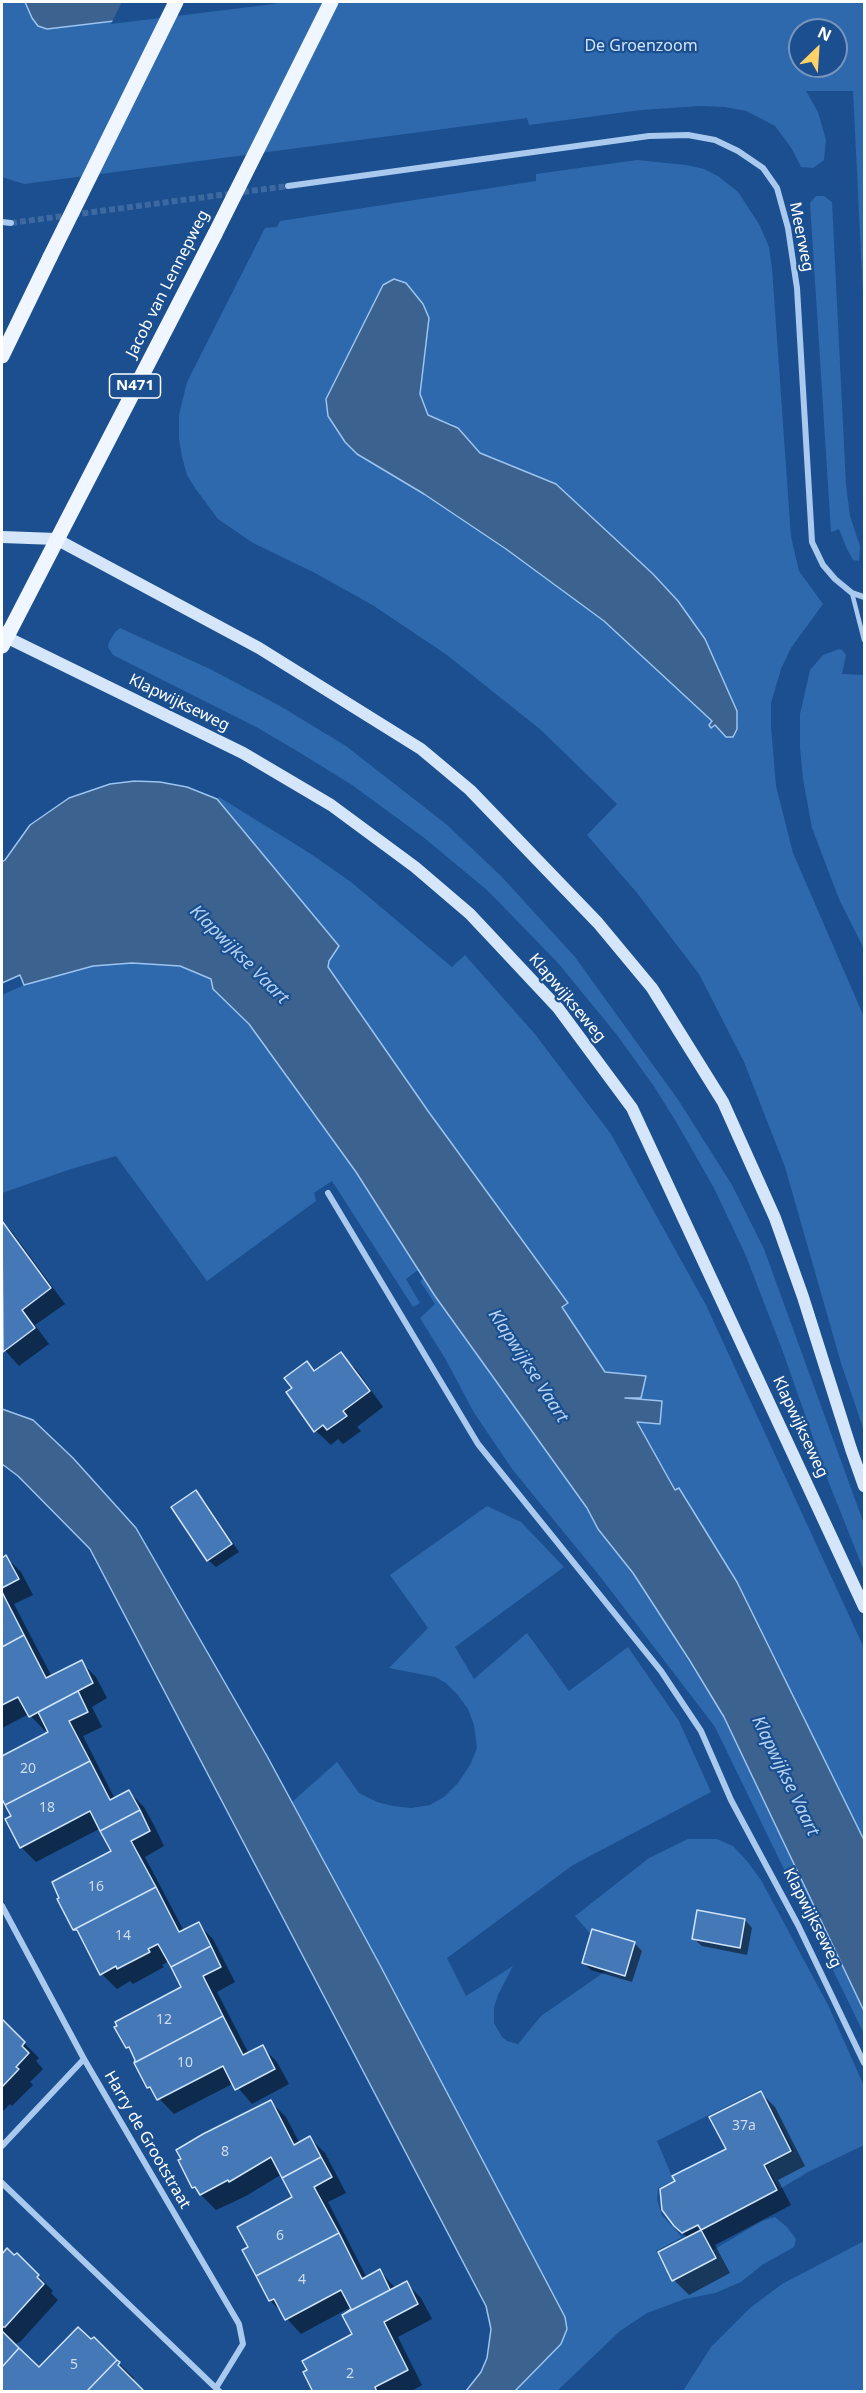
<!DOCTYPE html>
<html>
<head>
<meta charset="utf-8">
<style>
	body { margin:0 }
	#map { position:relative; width:866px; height:2393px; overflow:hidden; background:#1b4f8f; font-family:"Noto Sans",sans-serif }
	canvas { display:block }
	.frame { position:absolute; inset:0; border:3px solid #fff; pointer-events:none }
	.north { position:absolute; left:788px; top:18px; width:60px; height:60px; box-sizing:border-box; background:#1b4f8f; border:2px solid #7695bc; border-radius:50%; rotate:25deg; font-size:16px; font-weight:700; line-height:24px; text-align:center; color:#fff }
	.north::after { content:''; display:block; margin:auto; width:21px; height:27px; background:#ffd166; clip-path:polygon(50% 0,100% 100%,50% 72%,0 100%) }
</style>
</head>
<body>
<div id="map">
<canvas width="866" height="2393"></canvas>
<div class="frame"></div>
<div class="north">N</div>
</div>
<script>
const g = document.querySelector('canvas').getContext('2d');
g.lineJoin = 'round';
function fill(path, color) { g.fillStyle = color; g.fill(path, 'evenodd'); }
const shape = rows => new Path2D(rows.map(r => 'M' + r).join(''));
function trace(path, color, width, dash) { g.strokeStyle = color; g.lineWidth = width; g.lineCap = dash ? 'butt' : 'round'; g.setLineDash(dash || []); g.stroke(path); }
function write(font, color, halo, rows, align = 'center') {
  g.font = font + ' "Noto Sans",sans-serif'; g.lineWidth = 4.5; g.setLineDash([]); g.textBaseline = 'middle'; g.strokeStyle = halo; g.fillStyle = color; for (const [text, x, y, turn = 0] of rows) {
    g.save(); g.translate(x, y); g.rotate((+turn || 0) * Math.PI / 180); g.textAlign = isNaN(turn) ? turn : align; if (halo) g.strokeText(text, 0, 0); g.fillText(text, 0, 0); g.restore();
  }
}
const green = shape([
	[2,2,25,2,32,18,159,15,274,2,864,2,864,315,853,91,806,91,818,112,826,140,824,160,813,168,801,167,792,149,775,126,758,117,746,111,725,107,701,106,641,110,529,125,527,118,24,184,2,177],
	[800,30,836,30,836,66,800,66],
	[637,160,686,165,704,169,718,176,738,192,759,224,769,247,772,268,791,537,799,571,823,604,791,648,781,669,771,703,771,726,776,786,793,853,864,1017,864,1431,841,1363,785,1167,744,1062,699,974,637,893,587,835,617,804,541,730,447,655,374,606,315,573,253,543,218,519,195,488,187,475,182,457,179,439,179,415,187,382,265,228,277,227,280,221,536,181,536,174],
	[406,283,423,304,429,318,420,394,428,415,453,424,480,453,556,484,653,574,678,601,705,639,738,720,733,737,715,725,712,727,709,724,713,721,604,621,506,549,424,494,357,454],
	[816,196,824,196,832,202,846,485,850,516,860,546,859,561,853,560,847,549,839,529,831,532,810,203],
	[120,628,210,669,280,706,346,746,446,824,501,876,575,957,679,1101,732,1185,764,1249,864,1524,864,1571,829,1483,783,1352,746,1256,714,1188,678,1125,655,1088,617,1035,558,963,488,891,423,837,352,785,302,754,258,728,113,655,108,647,109,642,115,632],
	[839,649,842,650,846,655,842,674,864,675,864,949,839,899,812,828,803,779,800,748,800,714,810,670,823,655],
	[219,797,311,854,351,882,452,967,465,955,534,1033,611,1134,706,1305,864,1648,864,1840,737,1582,680,1488,675,1491,625,1398,645,1376,605,1372,562,1306,568,1302,428,1111,328,967,328,961,338,946,217,799],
	[132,963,180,966,211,979,213,989,249,1024,356,1172,418,1270,406,1279,420,1303,413,1307,332,1181,314,1193,316,1201,207,1281,116,1156,71,1169,2,1193,2,995,24,985,93,966],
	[424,1278,587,1508,598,1529,633,1573,724,1717,864,2011,864,2034,715,1727,602,1579,512,1469,473,1411,446,1360,420,1318,435,1304,420,1281],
	[487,1506,521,1522,564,1567,455,1647,474,1679,527,1633,569,1691,628,1647,679,1721,711,1792,573,1865,447,1958,466,1996,513,1966,498,1995,494,2007,494,2023,502,2037,507,2041,518,2044,541,2016,616,1964,575,1916,649,1858,688,1839,717,1839,733,1846,747,1861,761,1880,828,2005,864,2086,864,2145,810,2171,780,2189,766,2166,794,2151,761,2089,657,2141,674,2181,658,2188,657,2200,662,2215,682,2237,656,2251,672,2281,717,2258,713,2250,762,2221,775,2217,787,2227,796,2239,794,2247,762,2265,741,2282,715,2293,685,2299,647,2313,620,2331,557,2391,515,2391,561,2344,567,2329,565,2317,292,1802,337,1762,359,1793,377,1802,393,1806,411,1808,430,1805,444,1797,458,1783,470,1765,477,1748,474,1725,468,1709,457,1694,446,1683,435,1677,389,1668,428,1628,390,1575],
	[864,2241,864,2391,683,2391,711,2347,750,2308,782,2284]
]);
const water = shape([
	[25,2,274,2,47,29,38,26,32,18,25,2],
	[394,279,406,283,423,304,429,318,420,394,428,415,458,428,480,453,556,484,653,574,678,601,705,639,737,711,737,729,733,737,726,737,715,725,711,728,709,725,712,721,604,621,506,549,424,494,357,454,345,442,328,416,326,399,383,285,394,279],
	[135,781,160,782,187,787,217,799,339,946,329,961,328,967,428,1111,568,1303,562,1307,605,1372,646,1376,641,1398,625,1398,662,1401,660,1424,637,1422,675,1490,679,1488,737,1582,864,1840,864,2011,724,1717,690,1661,633,1573,598,1529,587,1508,435,1296,356,1172,249,1024,213,989,211,979,180,966,132,963,93,966,24,985,20,975,2,983,2,862,5,860,30,825,69,798,110,784,135,781],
	[2,1409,33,1420,73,1458,136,1528,267,1756,381,1967,565,2317,567,2329,561,2344,515,2391,466,2391,481,2372,487,2358,491,2329,486,2306,90,1549,18,1476,2,1464,2,1409]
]);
const pier = shape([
	[122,2,277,2,274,4,111,24]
]);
const shadow = shape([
	[2,1221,12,1232,65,1304,35,1325,49,1344,19,1366,2,1347],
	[341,1354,356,1369,383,1407,357,1427,361,1431,343,1444,338,1439,331,1445,316,1431,294,1388,307,1363,316,1372],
	[196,1492,204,1500,239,1552,216,1567,208,1560],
	[6,1557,21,1572,33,1595,14,1604,52,1677,81,1662,96,1677,107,1698,92,1707,102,1727,83,1736,115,1799,129,1792,144,1807,155,1827,164,1846,145,1857,184,1931,198,1924,213,1939,235,1982,217,1992,249,2054,262,2047,277,2062,289,2084,252,2104,234,2083,174,2114,148,2087,134,2054,127,2047,183,1987,169,1961,162,1965,164,1967,133,1984,130,1981,117,1989,102,1974,83,1937,74,1929,113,1852,101,1828,36,1862,21,1847,13,1817,2,1803,2,1758,50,1732,49,1729,45,1731,29,1714,2,1728,2,1559],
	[745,1920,752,1928,747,1955,702,1946,694,1939],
	[634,1943,642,1951,632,1982,591,1970,584,1963],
	[2,2021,39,2058,36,2061,43,2069,30,2082,33,2085,12,2106,10,2104,2,2112],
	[760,2092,775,2107,805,2166,778,2180,791,2205,715,2245,730,2273,689,2295,674,2280,688,2238,675,2226,728,2149],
	[271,2102,286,2117,300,2144,310,2138,325,2153,346,2193,328,2202,367,2278,380,2271,396,2289,406,2283,421,2298,432,2319,398,2337,422,2385,410,2392,315,2392,354,2335,353,2310,351,2307,301,2334,270,2300,250,2248,294,2198,282,2174,246,2196,216,2210,193,2187],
	[7,2250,14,2257,17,2255,53,2291,51,2293,58,2300,21,2341,14,2345,39,2369,93,2339,134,2378,132,2381,143,2392,2,2392,2,2256]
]);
const building = shape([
	[2,1221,51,1288,22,1310,35,1328,3,1352,2,1221],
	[341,1352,370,1391,343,1411,347,1416,327,1430,323,1425,314,1432,286,1392,292,1388,284,1378,307,1361,314,1371,341,1352],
	[196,1490,232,1544,207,1561,171,1507,196,1490],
	[6,1555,19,1579,2,1588,2,1558,6,1555],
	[2,1592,24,1635,2,1647,2,1592],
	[24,1635,46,1678,82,1660,93,1683,29,1717,18,1697,2,1705,2,1647,24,1635],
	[78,1691,88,1712,69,1721,90,1761,5,1805,2,1799,2,1756,48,1732,38,1712,78,1691],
	[90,1761,110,1800,129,1790,140,1810,100,1831,90,1811,20,1848,5,1819,11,1816,5,1805,90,1761],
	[140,1810,150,1831,131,1841,156,1887,73,1930,57,1899,59,1898,52,1882,111,1851,100,1831,140,1810],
	[156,1887,179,1932,199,1922,211,1946,171,1967,158,1944,148,1949,150,1952,117,1969,116,1966,100,1975,77,1930,73,1930,156,1887],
	[697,1910,745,1919,740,1948,692,1939,697,1910],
	[592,1929,635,1942,625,1976,582,1963,592,1929],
	[211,1946,221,1967,203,1976,223,2016,134,2063,135,2060,129,2047,126,2048,114,2027,117,2026,115,2022,181,1987,171,1967,211,1946],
	[223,2016,243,2055,263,2045,275,2069,235,2090,223,2066,157,2100,150,2087,147,2088,134,2063,223,2016],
	[2,2019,25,2042,22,2046,29,2053,16,2067,19,2069,2,2087,2,2019],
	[761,2091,791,2151,764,2165,777,2190,701,2230,716,2258,672,2281,658,2252,701,2230,698,2225,682,2233,674,2226,662,2210,660,2189,675,2181,672,2176,726,2149,709,2117,761,2091],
	[271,2100,294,2145,310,2136,321,2157,282,2178,271,2157,229,2182,228,2180,200,2195,195,2187,192,2188,178,2160,181,2159,176,2150,203,2134,271,2100],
	[321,2157,332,2177,314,2187,339,2233,256,2276,242,2250,248,2247,237,2227,292,2197,282,2178,321,2157],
	[339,2233,362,2279,380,2269,390,2290,342,2315,351,2309,341,2290,285,2320,274,2299,269,2301,256,2276,339,2233],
	[7,2248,14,2255,17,2253,39,2275,37,2277,44,2284,5,2327,2,2327,2,2254,7,2248],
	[407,2281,418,2304,384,2322,408,2370,375,2387,377,2392,313,2392,303,2372,307,2370,302,2361,352,2334,342,2315,407,2281],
	[78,2327,91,2339,94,2337,117,2360,86,2392,2,2392,2,2367,19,2348,39,2367,78,2327],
	[2,2331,19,2348,2,2367,2,2331],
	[117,2360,120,2362,118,2365,145,2392,86,2392,117,2360]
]);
const minorTunnel = shape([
	[11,223,288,186]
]);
const service = shape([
	[852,593,864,640]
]);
const minor = shape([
	[288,186,649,136,688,135,715,140,738,151,763,168,777,188,788,228,797,288,812,542,823,565,835,579,852,593,864,597],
	[2,222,11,223],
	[328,1193,478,1444,661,1671,701,1731,731,1800,798,1925,864,2063],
	[2,1906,84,2059,239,2324,243,2344,216,2388],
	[2,2146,84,2059],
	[2,2183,220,2392]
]);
const secondary = shape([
	[2,537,56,539,259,648,421,749,470,790,598,923,652,988,723,1102,775,1218,803,1297,851,1449,864,1486],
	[2,632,6,637,243,753,331,805,415,867,470,914,558,1008,632,1108,864,1607]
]);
const primary = shape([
	[2,356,50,257],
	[2,646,215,234]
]);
const primaryBridge = shape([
	[215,234,331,2],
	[50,257,176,2]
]);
const numberNames = [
	["20",28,1769],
	["18",47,1808],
	["16",96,1887],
	["14",123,1936],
	["12",164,2020],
	["10",185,2063],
	["37a",744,2126],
	["8",225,2152],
	["6",280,2236],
	["4",302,2280],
	["5",74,2365],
	["2",350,2374]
];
const shields = [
	[135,386,51]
];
const shieldNames = [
	["N471",135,386]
];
const parkNames = [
	["De Groenzoom",641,46]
];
const streetNames = [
	["Meerweg",801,237,79],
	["Jacob van Lennepweg",168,284,-63],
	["Klapwijkseweg",179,703,26],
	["Klapwijkseweg",567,998,50],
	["Klapwijkseweg",800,1427,65],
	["Klapwijkseweg",812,1918,63],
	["Harry de Grootstraat",147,2140,60]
];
const waterNames = [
	["Klapwijkse Vaart",239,955,45],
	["Klapwijkse Vaart",528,1366,57],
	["Klapwijkse Vaart",785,1776,64]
];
fill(green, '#2e69ad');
fill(water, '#3c6290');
trace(water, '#9cc4f0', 1.5);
fill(pier, '#1b4f8f');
fill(shadow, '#0007');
fill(building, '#4478b7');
trace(building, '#cfe3fa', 1.5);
trace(minorTunnel, '#3d69a0', 6, [6, 3]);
trace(service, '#a9c9ee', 4.5);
trace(minor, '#a9c9ee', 6);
trace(secondary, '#d6e6fa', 12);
trace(primary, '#f0f6ff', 15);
trace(primaryBridge, '#f0f6ff', 15);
write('14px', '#d0dded', null, numberNames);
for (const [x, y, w] of shields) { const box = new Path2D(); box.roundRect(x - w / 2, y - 12, w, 24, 4.5); g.fillStyle = '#1b4f8f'; g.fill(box); trace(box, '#fff', 1.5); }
write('bold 15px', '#fff', null, shieldNames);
write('16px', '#cfe3fa', '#1b4f8f', parkNames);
write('16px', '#fff', '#1b4f8f', streetNames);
write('italic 18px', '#b5d3f5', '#1b4f8f', waterNames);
</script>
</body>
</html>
